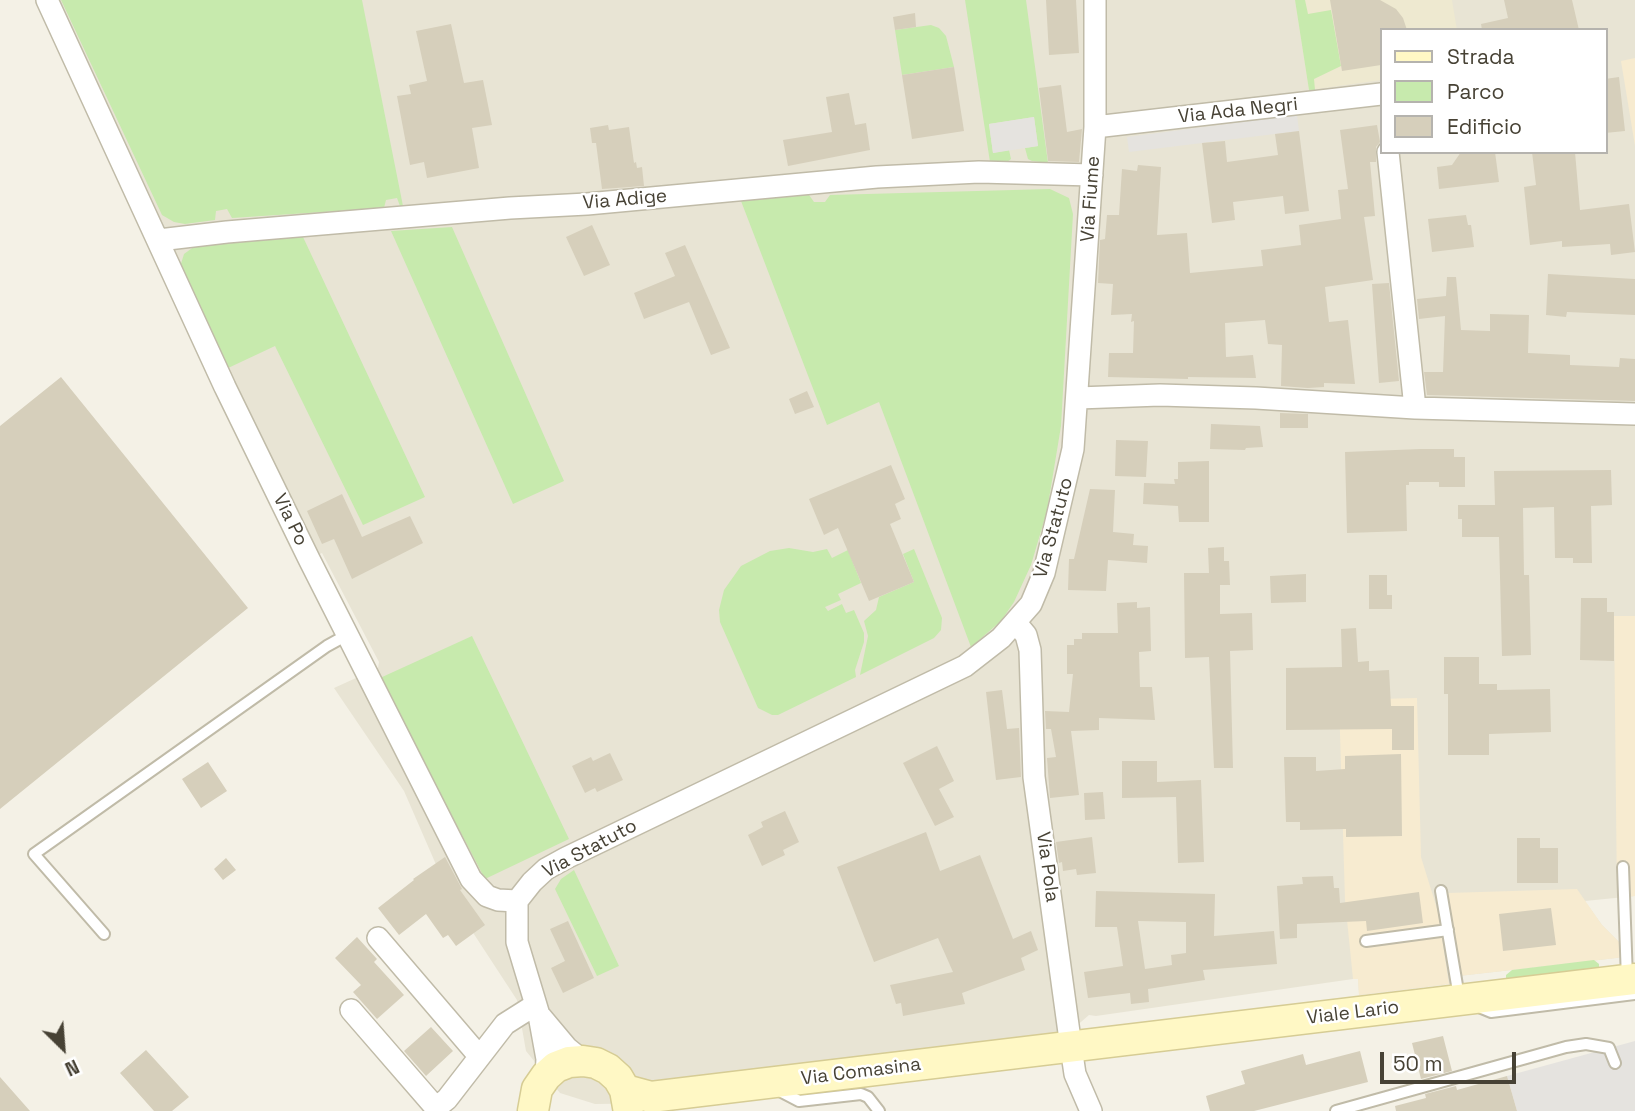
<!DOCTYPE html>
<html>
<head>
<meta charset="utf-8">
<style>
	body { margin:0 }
	#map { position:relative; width:1635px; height:1111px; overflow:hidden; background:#f4f1e6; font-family:"Space Grotesk",sans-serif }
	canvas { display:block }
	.legend { position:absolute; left:1380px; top:28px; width:228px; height:126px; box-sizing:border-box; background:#fff; border:2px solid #b5b3ae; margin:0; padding:9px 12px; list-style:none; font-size:21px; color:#474235 }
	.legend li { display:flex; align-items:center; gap:14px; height:35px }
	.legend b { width:35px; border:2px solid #b5b3ae }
	.north { position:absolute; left:28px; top:1013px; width:70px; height:70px; -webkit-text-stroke:5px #fff; paint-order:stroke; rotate:155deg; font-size:19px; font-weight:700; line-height:28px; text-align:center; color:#474235 }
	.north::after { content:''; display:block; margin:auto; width:24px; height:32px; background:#474235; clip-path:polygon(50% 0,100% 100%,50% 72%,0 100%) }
	.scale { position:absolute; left:1380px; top:1052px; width:136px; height:32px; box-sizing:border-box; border:4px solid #474235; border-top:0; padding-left:9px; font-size:21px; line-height:24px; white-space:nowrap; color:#474235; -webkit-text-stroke:5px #fff; paint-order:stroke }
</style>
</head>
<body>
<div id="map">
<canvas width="1635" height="1111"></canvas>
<ul class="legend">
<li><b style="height:9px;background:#fff8c5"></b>Strada</li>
<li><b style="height:19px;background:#c7eaad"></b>Parco</li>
<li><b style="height:19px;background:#d6cfbb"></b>Edificio</li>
</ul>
<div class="north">N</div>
<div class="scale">50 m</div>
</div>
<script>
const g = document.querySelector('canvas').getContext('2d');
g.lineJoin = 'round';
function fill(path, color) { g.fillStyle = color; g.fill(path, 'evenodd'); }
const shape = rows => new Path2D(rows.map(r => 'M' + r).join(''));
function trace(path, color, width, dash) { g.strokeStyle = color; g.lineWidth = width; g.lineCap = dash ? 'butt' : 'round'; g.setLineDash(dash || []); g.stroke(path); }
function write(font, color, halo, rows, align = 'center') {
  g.font = font + ' "Space Grotesk",sans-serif'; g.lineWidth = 5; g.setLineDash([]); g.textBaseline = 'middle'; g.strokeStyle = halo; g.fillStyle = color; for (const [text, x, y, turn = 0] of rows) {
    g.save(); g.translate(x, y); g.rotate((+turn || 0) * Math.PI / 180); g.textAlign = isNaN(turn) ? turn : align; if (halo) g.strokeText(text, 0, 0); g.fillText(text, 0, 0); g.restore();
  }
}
const residential = shape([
	[36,0,1635,0,1635,896,1585,901,1602,925,1624,947,1625,957,1459,976,1449,984,1359,995,1358,979,1353,979,1096,1016,1089,1015,1036,1061,675,1103,595,1104,560,1093,526,1051,517,1000,451,899,404,791,334,688,378,668,379,662,322,553,315,556,203,358,164,280],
	[1381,30,1605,30,1605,152,1381,152]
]);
const commercial = shape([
	[1635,58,1635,146,1621,61],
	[1614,616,1635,616,1635,896,1617,898],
	[1417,698,1421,857,1438,912,1449,984,1359,995,1358,979,1353,979,1345,900,1339,700],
	[1577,889,1602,925,1624,947,1625,957,1459,976,1448,893]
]);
const education = shape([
	[1295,0,1452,0,1457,30,1381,30,1381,80,1309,90]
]);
const green = shape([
	[61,0,362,0,403,206,400,206,397,198,386,200,384,208,232,218,227,209,216,211,215,220,185,224,174,222,162,215],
	[965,0,1026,0,1048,163,1032,161,1028,159,1025,148,1038,146,1034,117,989,124,993,153,1009,150,1011,159,1007,162,990,162],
	[1295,0,1305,0,1308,14,1331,10,1341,66,1314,79,1315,90,1309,90],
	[931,25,939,28,946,36,954,67,902,75,895,30],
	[1050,189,1069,198,1073,214,1061,426,1047,511,1031,565,1014,602,1001,621,971,647,879,402,827,425,741,201,809,195,814,202,825,202,830,195],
	[452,227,564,481,513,504,391,231],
	[303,237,425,497,363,525,275,346,226,369,180,267,184,254,195,246],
	[789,548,813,552,827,549,832,558,848,550,861,583,838,594,841,600,825,607,828,611,842,604,846,613,854,610,864,633,864,642,855,670,856,677,778,715,772,715,758,708,720,622,719,610,724,590,741,566,770,551],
	[914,549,942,618,941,630,934,638,860,675,868,636,864,621,876,610,879,597,914,582,903,554],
	[472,636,569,839,485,879,380,678],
	[574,870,619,966,597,976,555,889,561,879],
	[1594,960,1599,964,1599,970,1507,980,1506,978,1506,975,1512,970]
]);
const parking = shape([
	[1297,115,1299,131,1129,152,1127,137],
	[1034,117,1038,146,993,153,989,124],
	[1635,1041,1635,1111,1517,1111,1507,1076]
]);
const building = shape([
	[1046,0,1076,0,1079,53,1049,55],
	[1330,0,1380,0,1396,9,1403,18,1407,30,1381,30,1381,65,1342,71],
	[1504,0,1572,0,1579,30,1482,30,1481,24,1508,18],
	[915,13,916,27,895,30,893,17],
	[451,24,464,83,483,80,492,125,472,128,479,168,427,178,424,162,410,165,397,96,411,94,409,85,427,81,416,31],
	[954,67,964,131,912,139,902,75],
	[1619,77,1625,131,1605,133,1605,79],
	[1061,85,1067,132,1082,129,1079,162,1048,161,1039,88],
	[849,93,855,125,866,123,870,150,788,166,783,140,832,132,826,97],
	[608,125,609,130,629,127,634,163,636,162,637,168,642,167,644,186,602,189,596,143,592,143,590,128],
	[1377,125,1380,142,1376,147,1376,162,1370,162,1375,216,1364,217,1373,280,1325,287,1329,322,1348,320,1355,384,1324,383,1324,387,1308,388,1281,386,1282,345,1268,344,1265,320,1225,323,1226,357,1253,355,1256,378,1188,377,1188,379,1108,377,1109,353,1133,353,1134,321,1131,322,1132,314,1111,315,1113,284,1098,283,1100,240,1105,239,1107,215,1119,215,1122,169,1137,171,1138,165,1161,167,1157,235,1187,233,1190,273,1263,266,1261,250,1301,245,1299,225,1341,219,1338,190,1348,189,1340,130],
	[1299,131,1309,211,1285,214,1283,196,1233,202,1235,220,1212,223,1202,143,1225,141,1227,162,1278,155,1275,134],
	[1461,152,1495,152,1499,182,1439,189,1437,167,1452,165],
	[1532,152,1575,152,1580,210,1629,204,1635,252,1611,255,1610,244,1562,247,1562,241,1530,245,1524,187,1536,185],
	[1466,215,1468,225,1471,225,1474,247,1432,252,1428,219],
	[592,225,610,265,584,276,566,237],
	[685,245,730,348,711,355,689,302,644,319,634,293,675,276,665,253],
	[1548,274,1635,279,1635,315,1567,312,1566,317,1546,315],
	[1447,277,1456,277,1461,330,1490,331,1490,314,1529,315,1528,353,1570,355,1570,365,1619,367,1620,358,1635,359,1635,401,1427,395,1424,372,1443,372,1445,316,1419,319,1417,299,1446,296],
	[1389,283,1399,381,1379,383,1372,284],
	[61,377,248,608,0,809,0,426],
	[807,391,814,407,795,414,789,399],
	[1280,413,1308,414,1308,428,1280,428],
	[1211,424,1260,426,1263,447,1246,448,1245,450,1210,449],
	[1116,440,1148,441,1146,477,1115,476],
	[1421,449,1454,449,1454,457,1465,457,1465,487,1439,487,1439,482,1409,482,1409,485,1406,485,1407,531,1347,533,1345,452],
	[1209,461,1209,522,1179,522,1178,506,1143,504,1144,483,1175,484,1174,479,1178,479,1178,462],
	[891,465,905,499,895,504,901,519,890,524,914,582,869,601,838,528,824,535,809,499],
	[1611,470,1612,505,1591,506,1592,563,1573,563,1573,558,1555,558,1554,507,1523,508,1524,575,1529,575,1531,655,1502,656,1499,537,1462,537,1462,519,1458,519,1458,505,1495,505,1494,471],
	[1090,489,1115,490,1113,532,1134,534,1133,545,1148,546,1147,563,1108,560,1106,591,1068,590,1069,559,1074,559],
	[342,494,362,537,410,516,423,543,352,579,334,539,322,544,307,511],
	[1224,547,1224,561,1229,561,1230,585,1220,585,1220,614,1252,613,1253,650,1230,651,1233,768,1214,768,1209,657,1185,658,1184,573,1209,573,1208,548],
	[1306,574,1306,602,1271,603,1270,576],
	[1369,575,1387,575,1387,595,1392,595,1392,609,1369,609],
	[1581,598,1607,598,1607,612,1614,612,1614,661,1580,660],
	[1137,602,1137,608,1150,607,1151,651,1139,652,1140,687,1152,687,1155,720,1099,718,1099,730,1071,731,1079,795,1050,798,1047,758,1056,757,1051,729,1046,729,1045,711,1069,712,1073,674,1067,674,1067,645,1074,645,1074,639,1082,639,1082,633,1118,633,1117,603],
	[1356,628,1358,662,1369,661,1369,671,1389,670,1391,706,1414,706,1414,750,1392,750,1392,729,1286,730,1286,668,1342,667,1341,629],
	[1444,657,1479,657,1479,684,1497,684,1497,690,1550,689,1551,732,1489,734,1489,755,1448,755,1448,694,1444,694],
	[1002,690,1007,729,1019,728,1021,777,996,780,986,692],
	[937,746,954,781,939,789,954,817,935,826,903,763],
	[610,753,623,780,597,792,595,788,585,793,572,766,591,757,593,761],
	[1401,754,1402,836,1346,837,1346,829,1300,830,1300,822,1286,822,1284,757,1316,757,1316,771,1345,769,1345,756],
	[1122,761,1157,761,1157,782,1201,780,1204,862,1178,863,1176,797,1122,798],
	[208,762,227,791,201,808,182,779],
	[1103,792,1105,819,1085,820,1084,793],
	[785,811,799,842,783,850,785,855,762,866,748,835,763,827,761,822],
	[926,832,940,871,980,855,1013,939,1031,931,1038,950,1021,958,1025,970,962,993,965,1004,903,1016,901,1003,896,1004,890,985,953,972,938,938,874,962,837,867],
	[1092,837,1096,873,1077,875,1076,869,1063,871,1062,862,1059,863,1056,842],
	[1517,838,1540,838,1540,848,1558,848,1558,883,1517,883],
	[445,857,462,889,460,890,485,925,456,946,448,935,443,938,426,914,399,935,378,908,414,880,413,879],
	[226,858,236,870,223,880,214,869],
	[1333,876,1334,888,1339,888,1340,903,1419,892,1423,923,1367,931,1366,921,1297,924,1297,938,1280,939,1277,886,1303,884,1302,877],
	[1096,891,1215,894,1214,936,1274,931,1277,964,1203,970,1205,980,1148,989,1149,1002,1131,1004,1130,993,1088,998,1084,972,1123,966,1117,927,1095,927],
	[1138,921,1186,922,1186,953,1171,955,1172,965,1145,969],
	[1551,908,1556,945,1503,951,1499,914],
	[568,921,594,978,563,993,551,968,565,961,550,929],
	[357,937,377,959,374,962,404,995,377,1019,353,992,361,985,335,958],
	[431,1027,453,1051,426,1076,404,1051],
	[1443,1036,1452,1071,1421,1079,1412,1043],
	[146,1050,189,1097,172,1111,154,1111,120,1073],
	[1360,1051,1368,1082,1254,1111,1210,1111,1206,1096,1245,1084,1241,1071,1303,1054,1306,1065],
	[1507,1076,1517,1111,1396,1111,1395,1106,1426,1098,1425,1094,1456,1086,1457,1090],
	[0,1077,30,1111,0,1111]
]);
const lane = shape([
	[1623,867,1627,979],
	[1441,891,1459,997],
	[104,934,34,854,327,646,347,635],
	[1366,941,1448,930],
	[1479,1007,1491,1012,1635,994],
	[778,1090,799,1101,861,1094,868,1097,879,1111],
	[1336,1111,1566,1047,1586,1044,1609,1048,1615,1063]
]);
const street = shape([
	[47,0,225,387,309,559,471,879,487,896,498,900,517,901],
	[1095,127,1381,94],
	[1388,152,1415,408],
	[159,240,227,232,510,208,587,204,877,177,979,172,1092,175],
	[1078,398,1160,395,1256,398,1415,408,1635,414],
	[1016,623,1026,635,1030,650,1034,777,1071,1047,1075,1074,1091,1111],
	[378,938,479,1056],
	[351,1010,436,1108,447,1099,505,1024,535,1005],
	[541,1017,567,1048,583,1061],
	[546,1076,547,1059,539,1015,517,942,517,901,532,882,546,869,566,858,965,666,1001,638,1031,604,1044,573,1073,449,1095,127,1095,0]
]);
const secondary = shape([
	[625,1090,651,1097,1635,979],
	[533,1111,537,1089,546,1076,556,1067,569,1062,583,1061,596,1063,608,1069,618,1078,625,1090,628,1107]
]);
const streetNames = [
	["Via Ada Negri",1238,111,-6],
	["Via Fiume",1091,199,-86],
	["Via Adige",625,200,-5],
	["Via Po",290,520,64],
	["Via Statuto",1054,528,-75],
	["Via Statuto",590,849,-28],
	["Via Pola",1047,867,82],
	["Viale Lario",1353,1013,-7],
	["Via Comasina",861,1072,-7]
];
fill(residential, '#e8e4d4');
fill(commercial, '#f7ebd0');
fill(education, '#eee9d0');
fill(green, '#c7eaad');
fill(parking, '#e5e3df');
fill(building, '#d6cfbb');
trace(lane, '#c0bba8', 14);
trace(street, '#c0bba8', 24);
trace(secondary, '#d6cc94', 33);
trace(lane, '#fff', 10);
trace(street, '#fff', 21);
trace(secondary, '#fff8c5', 30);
write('19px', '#474235', '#fff', streetNames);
</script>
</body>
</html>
